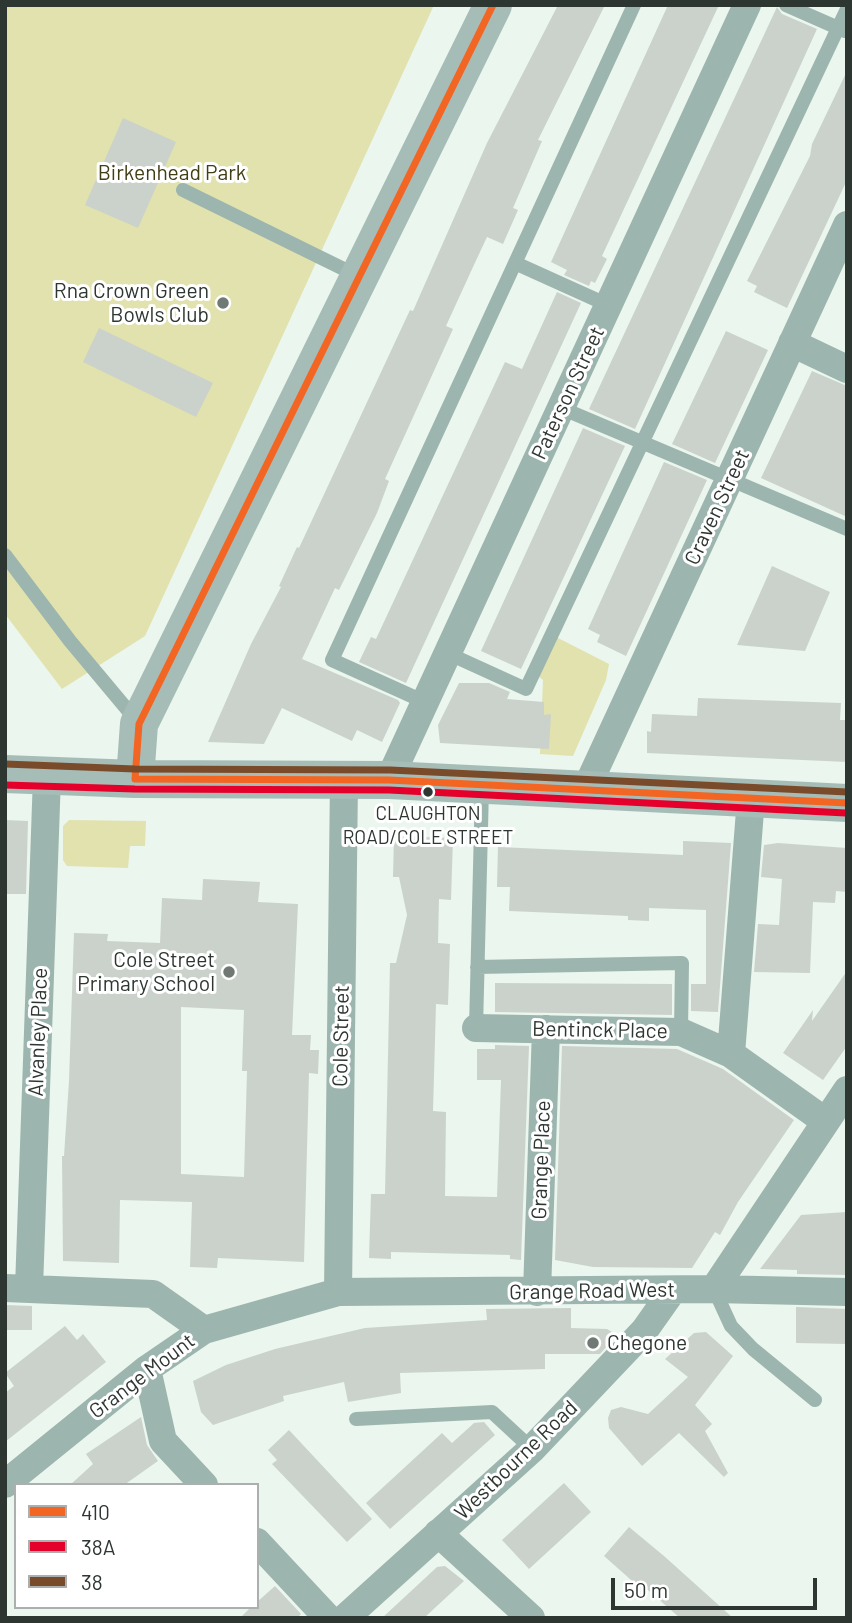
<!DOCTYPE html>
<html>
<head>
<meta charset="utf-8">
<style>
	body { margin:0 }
	#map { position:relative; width:852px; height:1623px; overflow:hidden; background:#eaf6ee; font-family:Barlow,sans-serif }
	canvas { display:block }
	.frame { position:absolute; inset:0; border:7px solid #2e3631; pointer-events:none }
	.legend { position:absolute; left:14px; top:1483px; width:245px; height:126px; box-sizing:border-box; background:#fff; border:2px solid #abafad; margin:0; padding:9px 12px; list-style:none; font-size:21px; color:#2e3631 }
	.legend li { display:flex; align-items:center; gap:14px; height:35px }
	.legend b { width:35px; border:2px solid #abafad }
	.scale { position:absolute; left:611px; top:1578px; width:206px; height:32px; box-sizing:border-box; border:4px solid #2e3631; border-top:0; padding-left:9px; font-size:21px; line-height:24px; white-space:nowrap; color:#2e3631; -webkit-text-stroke:5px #fff; paint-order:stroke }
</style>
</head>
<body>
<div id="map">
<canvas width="852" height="1623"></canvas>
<div class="frame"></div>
<ul class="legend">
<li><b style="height:9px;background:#f26522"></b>410</li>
<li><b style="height:9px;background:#e4002b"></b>38A</li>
<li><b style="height:9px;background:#7a4b2a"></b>38</li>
</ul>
<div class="scale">50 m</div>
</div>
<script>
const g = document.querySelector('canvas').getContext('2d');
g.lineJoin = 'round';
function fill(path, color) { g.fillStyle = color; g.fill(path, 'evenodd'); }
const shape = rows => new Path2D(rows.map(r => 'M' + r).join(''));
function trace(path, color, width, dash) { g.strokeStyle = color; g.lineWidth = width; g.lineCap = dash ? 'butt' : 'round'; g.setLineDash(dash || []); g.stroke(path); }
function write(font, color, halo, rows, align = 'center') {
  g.font = font + ' Barlow,sans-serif'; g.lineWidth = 6; g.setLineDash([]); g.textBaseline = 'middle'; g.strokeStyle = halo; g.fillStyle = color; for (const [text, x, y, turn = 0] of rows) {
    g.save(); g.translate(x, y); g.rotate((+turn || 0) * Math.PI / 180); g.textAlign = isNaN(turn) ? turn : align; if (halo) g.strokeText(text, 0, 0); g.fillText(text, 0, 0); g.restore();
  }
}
const green = shape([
	[5,5,434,5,145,636,62,689,5,614],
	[556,637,609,664,606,680,573,756,540,754,543,680,537,675],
	[69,820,146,821,145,846,130,846,128,868,67,866,63,860,63,826]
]);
const building = shape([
	[558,5,605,5,538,140,542,141,513,208,518,210,503,244,487,237,473,267,446,326,453,329,385,479,389,481,377,513,339,590,335,588,302,659,398,700,400,703,382,742,357,730,352,741,282,708,264,744,208,742,251,644,281,587,279,586,297,547,299,548,410,310,413,311,487,143],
	[668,5,719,5,602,256,607,259,595,283,591,281,589,286,564,275,567,270,551,262],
	[777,7,782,14,817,29,635,429,589,409],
	[847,71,847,180,787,308,754,292,757,286,747,281,810,156,812,144],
	[123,118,176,142,138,228,85,205],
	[557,292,581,303,406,683,359,662,371,637,376,639,505,362,522,369],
	[99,328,213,383,196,417,83,362],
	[726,331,768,350,715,463,672,444],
	[812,371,847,386,847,517,761,478],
	[583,428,625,446,521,669,481,651],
	[664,462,707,480,626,656,597,642,600,635,588,629],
	[772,566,830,592,805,651,737,645],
	[459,683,489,683,510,692,507,699,544,702,544,715,551,714,549,749,440,743,438,725],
	[698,698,841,703,840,720,847,720,847,762,647,753,647,731,651,732,652,714,697,716],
	[5,820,28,821,26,894,5,894],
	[394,836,453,838,451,900,439,899,438,943,450,944,448,1005,436,1004,433,1111,446,1112,445,1196,497,1197,501,1080,477,1080,477,1049,495,1049,495,1045,529,1046,521,1260,510,1259,510,1255,391,1252,391,1259,369,1258,371,1194,385,1194,390,963,396,963,407,915,399,877,393,877],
	[683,841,731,843,718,1012,691,1011,691,984,706,984,706,910,649,908,649,921,628,920,628,916,509,911,510,887,497,887,498,847,683,855],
	[778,843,847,848,847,892,836,891,835,903,813,902,810,973,754,972,758,924,779,925,782,879,761,877,764,845],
	[203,879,260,882,258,902,298,904,292,1035,311,1035,310,1050,319,1050,318,1074,309,1073,304,1262,218,1258,217,1268,190,1267,192,1202,120,1200,119,1263,63,1261,62,1156,64,1156,69,1081,74,933,108,934,107,941,160,943,162,898,202,900],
	[181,1007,244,1010,242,1071,247,1071,244,1177,181,1174],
	[847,971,847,1046,823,1080,783,1053,813,1010,812,1021],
	[495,983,672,984,672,1015,495,1012],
	[562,1046,677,1049,723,1069,794,1120,738,1202,720,1235,715,1232,692,1268,593,1267,555,1260],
	[847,1212,847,1275,797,1274,797,1270,760,1269,801,1215],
	[5,1305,32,1306,32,1330,5,1330],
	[796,1307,847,1309,847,1344,796,1343],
	[571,1308,571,1328,607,1329,617,1335,600,1354,545,1354,545,1369,400,1373,401,1393,348,1402,344,1382,283,1396,284,1401,213,1425,201,1412,193,1381,226,1365,275,1349,365,1328,487,1320,486,1309],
	[65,1326,77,1340,83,1334,106,1362,5,1442,5,1393,14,1386,5,1373],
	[706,1332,733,1356,695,1405,712,1424,705,1431,728,1473,724,1477,679,1433,642,1466,609,1428,608,1418,611,1410,621,1407,648,1414,688,1377,665,1359,694,1333],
	[141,1417,147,1445,158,1461,124,1485,70,1485,93,1464,86,1454],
	[484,1422,495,1435,390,1529,366,1503,442,1433,452,1443,474,1423],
	[289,1430,372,1519,347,1542,272,1464,277,1460,268,1450],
	[564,1483,591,1512,529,1569,502,1540],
	[629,1527,664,1556,733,1618,680,1618,641,1584,639,1587,604,1556],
	[445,1566,464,1581,424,1618,382,1618,437,1567],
	[275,1586,301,1614,297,1618,240,1618,251,1607,257,1607,257,1602]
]);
const lane = shape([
	[786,5,845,31],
	[183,190,358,276],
	[515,263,608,305],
	[561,408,847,529],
	[5,555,70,641,136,720],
	[447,653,526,689,847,9],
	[425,702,332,660,634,5],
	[477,967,682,963,681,1032],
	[476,1028,482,788],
	[714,1289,731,1326,753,1349,815,1400],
	[356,1419,492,1412,532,1449]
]);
const street = shape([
	[792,343,847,369],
	[389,780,747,5],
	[586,789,847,225],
	[476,1028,681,1032,731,1054,825,1121],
	[731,1054,751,798],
	[5,1288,153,1294,204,1330],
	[29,1288,47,776],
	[714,1289,847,1090],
	[338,1292,344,780],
	[537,1292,546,1029],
	[147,1369,163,1441,204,1485],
	[5,1484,147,1369,204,1330,338,1292,714,1289,847,1292],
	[438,1533,531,1618],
	[257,1542,328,1618],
	[345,1618,532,1449,644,1331,673,1290]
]);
const secondary = shape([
	[5,774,135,779,389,780,847,803],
	[135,779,139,724,493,5]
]);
const bus1 = shape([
	[135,779,139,724,493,5],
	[135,779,389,780,847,803]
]);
const bus2 = shape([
	[5,785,135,789,389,790,846,813]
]);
const bus3 = shape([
	[5,764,135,769,390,770,847,792]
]);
const markers = [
	[223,303,7,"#707973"],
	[428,792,6,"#2e3631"],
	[229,972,7,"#707973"],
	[593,1343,7,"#707973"]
];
const busNames = [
	["CLAUGHTON",428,814],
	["ROAD/COLE STREET",428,838]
];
const parkNames = [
	["Birkenhead Park",172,173]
];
const poiNames = [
	["Rna Crown Green",209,291],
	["Bowls Club",209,315],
	["Cole Street",215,960],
	["Primary School",215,984],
	["Chegone",607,1343,"left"]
];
const streetNames = [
	["Paterson Street",568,393,-65],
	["Craven Street",717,507,-65],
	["Bentinck Place",600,1030,1],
	["Alvanley Place",38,1032,-88],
	["Cole Street",341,1036,-89],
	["Grange Place",541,1160,-88],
	["Grange Road West",592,1291,-1],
	["Grange Mount",142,1376,-37],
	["Westbourne Road",516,1460,-44]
];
fill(green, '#e1e2ad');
fill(building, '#cbd2cb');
trace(lane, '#9db5af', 14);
trace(street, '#9db5af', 28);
trace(secondary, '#a6bcb7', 38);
trace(bus1, '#f26522', 7);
trace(bus2, '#e4002b', 7);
trace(bus3, '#7a4b2a', 7);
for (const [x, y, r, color] of markers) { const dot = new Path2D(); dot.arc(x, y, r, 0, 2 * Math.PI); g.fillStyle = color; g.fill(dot); trace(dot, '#fff', 2.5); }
write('19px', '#2e3631', '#fff', busNames);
write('21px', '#413d15', '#fff', parkNames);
write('21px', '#2e3631', '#fff', poiNames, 'right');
write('21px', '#2e3631', '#fff', streetNames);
</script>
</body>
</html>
